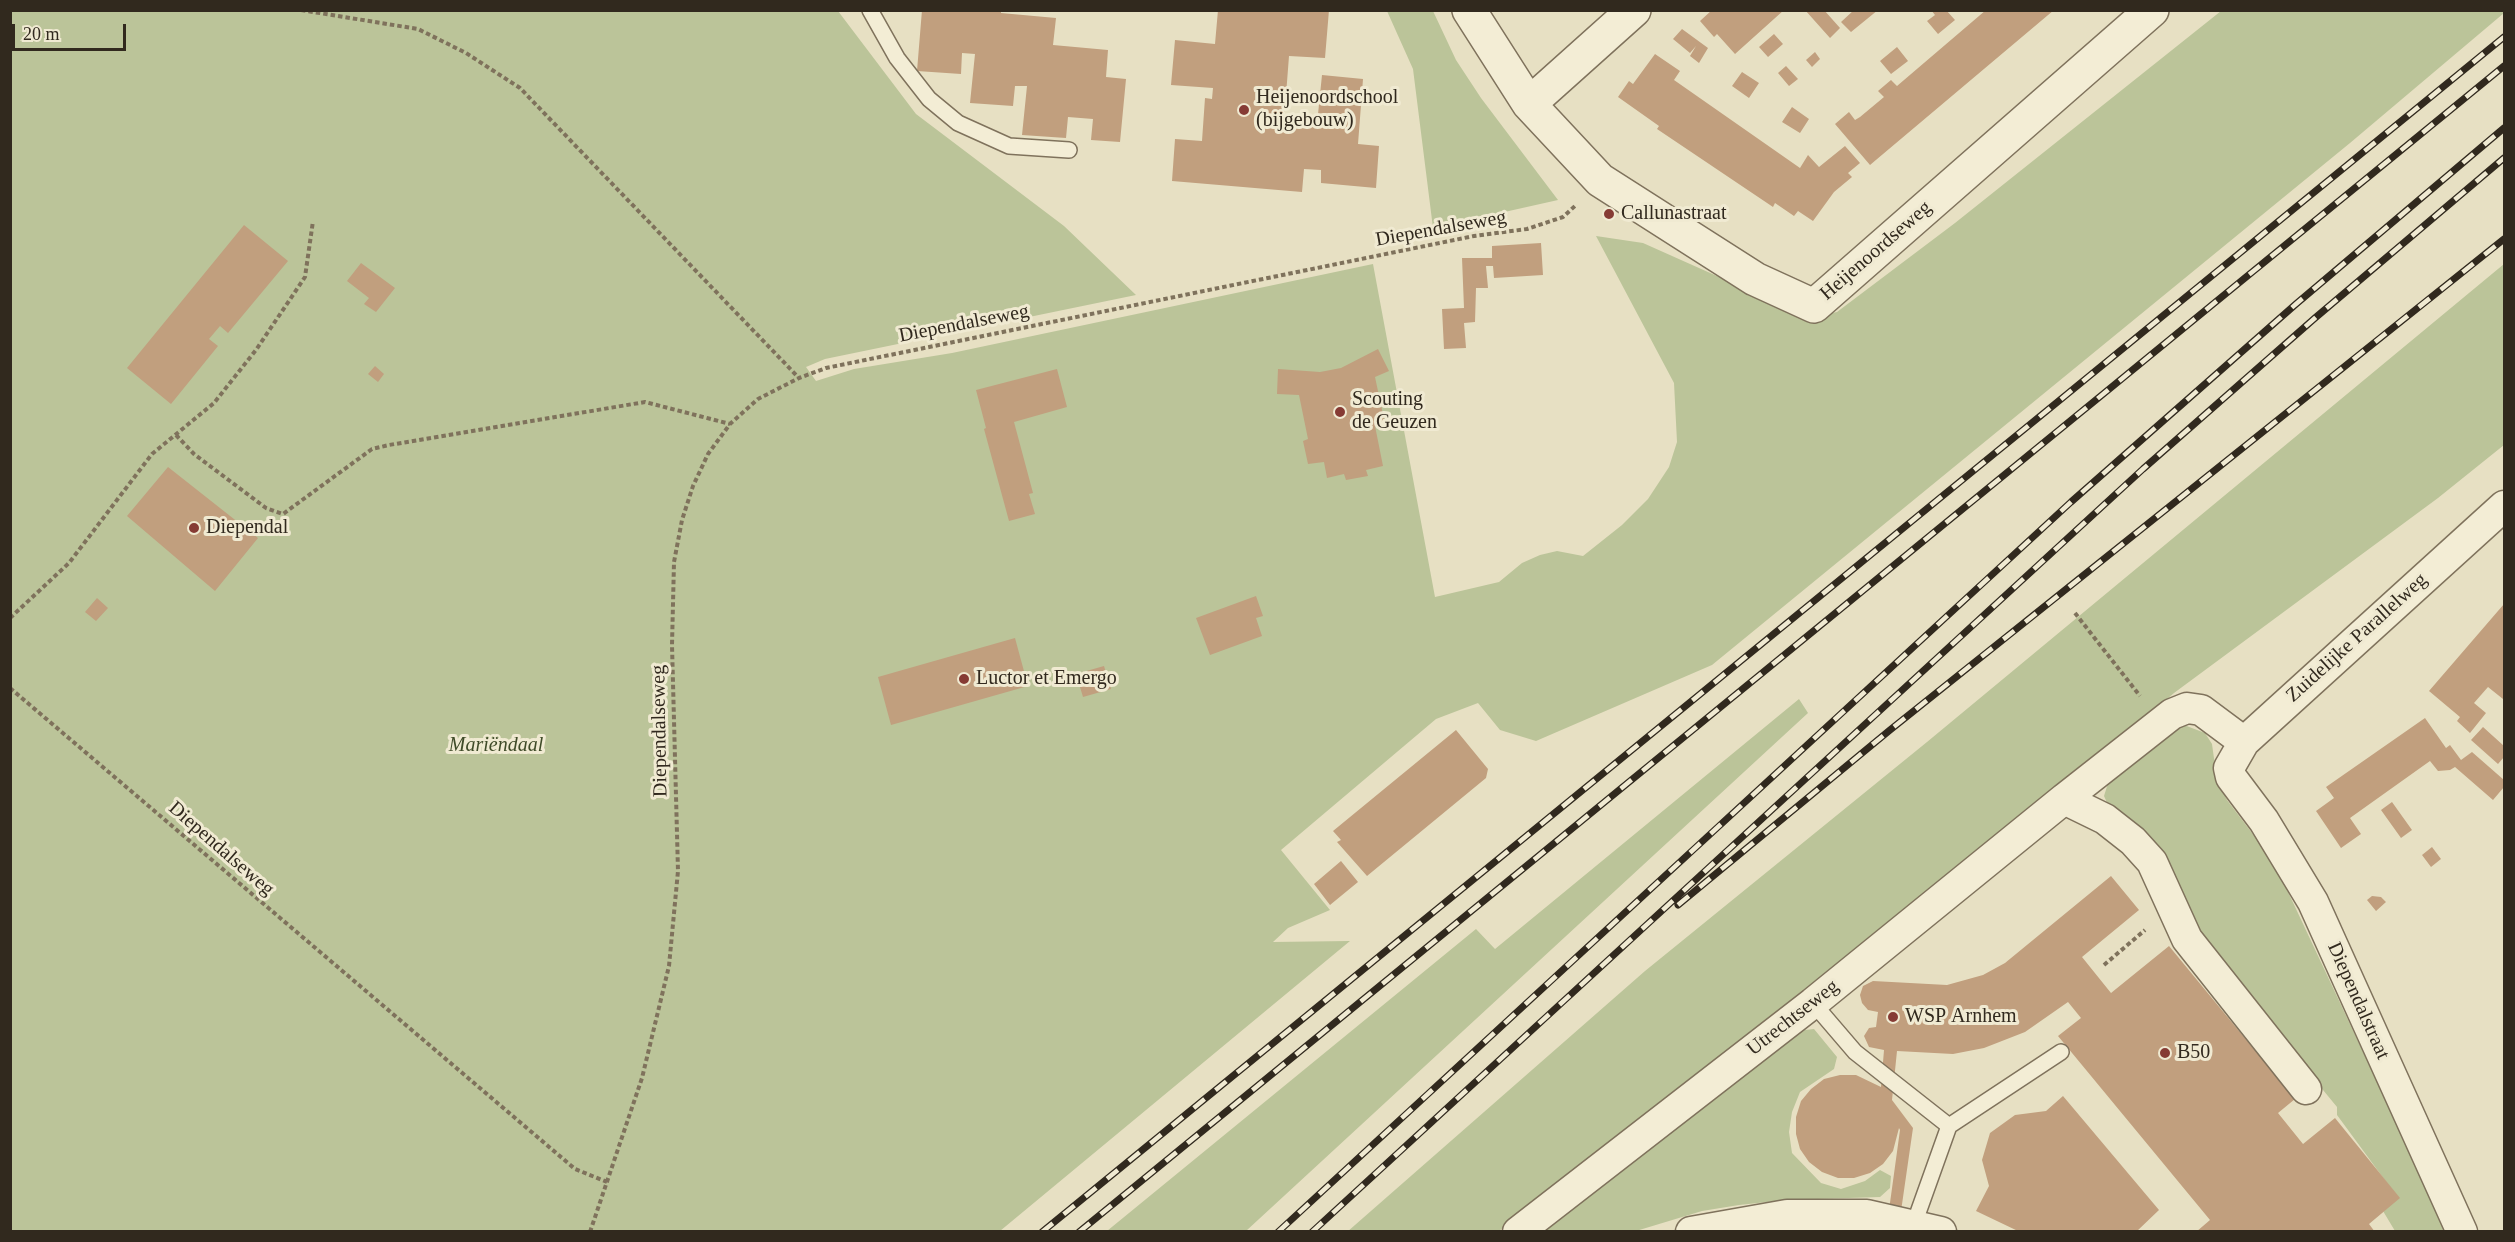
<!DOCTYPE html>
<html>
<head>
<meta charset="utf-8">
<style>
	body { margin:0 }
	#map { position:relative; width:2515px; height:1242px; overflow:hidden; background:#e7e0c3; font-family:Georgia,serif }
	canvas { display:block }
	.frame { position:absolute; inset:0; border:12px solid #31291e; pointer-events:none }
	.scale { position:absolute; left:12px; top:24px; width:114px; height:27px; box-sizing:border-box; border:3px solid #31291e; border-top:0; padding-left:8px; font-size:18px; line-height:21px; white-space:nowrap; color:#31291e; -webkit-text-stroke:4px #f0ead2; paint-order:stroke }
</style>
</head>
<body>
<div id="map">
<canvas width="2515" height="1242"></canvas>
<div class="frame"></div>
<div class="scale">20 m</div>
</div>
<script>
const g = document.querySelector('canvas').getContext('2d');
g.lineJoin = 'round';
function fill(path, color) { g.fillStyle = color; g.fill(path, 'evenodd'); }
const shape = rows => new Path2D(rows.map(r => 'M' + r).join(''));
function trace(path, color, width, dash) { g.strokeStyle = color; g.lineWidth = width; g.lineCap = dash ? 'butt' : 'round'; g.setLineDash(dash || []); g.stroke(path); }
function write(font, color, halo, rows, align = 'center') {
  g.font = font + ' Georgia,serif'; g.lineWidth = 6; g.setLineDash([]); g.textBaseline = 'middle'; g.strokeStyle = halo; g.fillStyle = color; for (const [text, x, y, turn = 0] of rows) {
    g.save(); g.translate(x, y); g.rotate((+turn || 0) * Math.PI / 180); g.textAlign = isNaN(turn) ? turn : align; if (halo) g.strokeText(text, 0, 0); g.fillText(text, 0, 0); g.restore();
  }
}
const green = shape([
	[2504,10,2504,13,2350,143,1712,665,1536,741,1500,730,1478,703,1436,719,1281,850,1330,910,1288,928,1273,942,1350,941,1000,1231,11,1232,10,11,838,11,916,114,1064,226,1136,295,825,359,806,367,816,381,854,369,952,353,1373,264,1435,597,1499,582,1522,563,1540,555,1557,551,1583,556,1622,525,1648,499,1669,467,1677,442,1674,383,1596,236,1643,243,1793,310,1818,316,1837,312,1955,223,2221,11],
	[1387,11,1433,11,1456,60,1481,98,1558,200,1433,228,1413,69],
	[2504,264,2504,445,2438,498,2174,693,2056,794,1499,1231,1347,1232,1645,971,1927,742],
	[1799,699,1808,713,1246,1231,1107,1231,1476,929,1495,949],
	[2184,725,2205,733,2212,744,2217,780,2227,800,2274,862,2447,1231,2395,1231,2383,1211,2398,1198,2337,1115,2337,1107,2194,933,2109,807,2104,796,2109,780,2173,728],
	[1814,1029,1837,1057,1834,1069,1800,1092,1792,1112,1789,1132,1792,1153,1821,1183,1841,1189,1865,1181,1880,1170,1891,1176,1890,1188,1880,1197,1786,1200,1739,1205,1702,1211,1636,1231,1540,1232,1796,1031]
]);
const building = shape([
	[922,10,1001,10,1001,13,1056,18,1053,45,1108,50,1106,77,1126,79,1120,142,1091,140,1093,119,1068,117,1066,138,1022,135,1027,86,1015,86,1013,106,970,103,975,54,962,53,961,74,917,71],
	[1218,10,1329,10,1325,58,1289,56,1284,121,1317,124,1322,75,1363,79,1358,144,1379,146,1376,188,1321,183,1321,170,1304,169,1302,192,1172,181,1175,139,1202,141,1205,98,1212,99,1213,88,1171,85,1175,40,1215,44],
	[1712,10,1784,10,1735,54,1717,34,1714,37,1700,21],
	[1805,10,1824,10,1840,28,1830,38],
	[1854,10,1878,10,1851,32,1841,22],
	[1931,10,1946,10,1955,20,1938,34,1927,21,1935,15],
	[1986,10,2054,10,1870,165,1835,124,1849,112,1855,120,1860,117,1884,97,1878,91,1891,80,1897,86],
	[1682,29,1708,48,1699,63,1690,56,1696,46,1690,53,1673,39],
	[1774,34,1783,44,1768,57,1759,47],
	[1897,47,1908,61,1891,74,1880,61],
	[1815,52,1820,59,1812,67,1806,60],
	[1655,54,1680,71,1674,80,1800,168,1808,155,1819,167,1845,146,1860,163,1848,173,1852,177,1834,192,1813,221,1798,211,1794,216,1775,203,1773,207,1657,129,1659,126,1618,97,1629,81,1633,84],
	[1786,66,1798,79,1789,86,1778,73],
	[1742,72,1759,83,1749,98,1732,86],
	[1792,107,1809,119,1800,133,1782,122],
	[244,225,288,261,228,333,220,326,209,339,218,346,171,404,127,368],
	[1541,243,1543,275,1494,278,1493,266,1486,266,1488,288,1476,288,1475,322,1464,323,1466,348,1444,349,1442,309,1464,308,1462,258,1492,258,1492,246],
	[361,263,395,288,376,312,364,304,369,298,347,281],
	[1378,349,1389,371,1375,377,1385,424,1375,426,1383,466,1366,470,1368,476,1346,480,1344,474,1327,478,1324,462,1308,464,1303,441,1308,439,1299,395,1277,394,1278,369,1320,372,1341,368],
	[375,366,384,374,378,382,368,374],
	[1057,369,1067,407,1014,422,1033,493,1029,494,1035,514,1009,521,984,429,986,428,976,390],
	[168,467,258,538,215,591,127,516],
	[1256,596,1263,616,1256,618,1262,636,1210,655,1196,618],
	[97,598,108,608,96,621,85,612],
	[2504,604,2504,697,2503,699,2488,687,2474,703,2486,713,2470,733,2457,721,2460,717,2429,691],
	[1015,638,1028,686,891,725,878,677],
	[1104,666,1111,689,1083,697,1076,674],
	[2425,718,2446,748,2450,745,2461,760,2472,752,2504,780,2504,787,2493,800,2455,767,2450,770,2438,771,2430,761,2350,818,2361,834,2341,848,2316,811,2334,798,2326,787],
	[2483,727,2504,746,2504,757,2498,764,2471,740],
	[1456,730,1488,769,1486,778,1367,876,1337,842,1341,840,1333,831],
	[2392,802,2412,830,2401,838,2381,810],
	[2432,847,2441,859,2431,867,2422,855],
	[1341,861,1358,882,1330,905,1314,884],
	[2111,876,2139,910,2082,957,2111,993,2169,946,2295,1099,2278,1113,2303,1144,2335,1118,2400,1198,2369,1224,2375,1232,2196,1232,2210,1220,2058,1036,2081,1018,2068,1002,2025,1032,1984,1048,1953,1054,1897,1051,1892,1100,1913,1128,1898,1232,1886,1232,1900,1130,1899,1128,1893,1151,1883,1164,1870,1173,1854,1178,1838,1178,1822,1172,1809,1162,1800,1149,1796,1134,1796,1117,1801,1101,1811,1089,1824,1079,1840,1075,1856,1075,1881,1087,1884,1050,1869,1047,1864,1036,1869,1028,1876,1027,1878,1012,1868,1010,1862,1003,1860,995,1863,986,1873,981,1947,985,1983,975,2005,963],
	[2372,896,2381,897,2386,902,2376,911,2367,900],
	[2063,1096,2159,1210,2136,1232,2020,1232,1976,1211,1989,1186,1982,1160,1990,1133,2015,1115,2046,1111]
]);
const path = shape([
	[301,10,418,29,466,53,520,88,799,378],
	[176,435,194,454,266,508,283,514,372,449,389,445,645,402,730,424],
	[2075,613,2140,696],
	[10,618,69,563,152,454,214,403,256,350,305,277,313,221],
	[10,688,575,1169,607,1182],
	[2104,965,2145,930],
	[590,1232,642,1078,669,966,678,871,672,645,674,562,682,520,693,486,708,454,730,424,758,399,799,378,826,368,1474,236,1527,229,1563,217,1576,205]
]);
const service = shape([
	[870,10,897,58,929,99,958,123,1009,146,1069,150],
	[1813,1003,1855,1052,1949,1126],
	[1914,1224,1949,1126,2061,1052]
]);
const minor = shape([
	[2064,799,2172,714,2187,708,2201,710,2244,742],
	[1518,1232,1813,1003,2064,799,2105,819,2133,841,2152,862,2187,939,2306,1089],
	[1691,1232,1787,1215,1867,1215,1941,1232],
	[2462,1232,2313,902,2264,821,2231,777,2229,768,2244,742,2504,506]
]);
const tertiary = shape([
	[1469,10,1529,104,1600,180,1755,279,1814,306,2152,10],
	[1529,104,1634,10]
]);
const rail = shape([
	[1678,905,1890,730,2504,239],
	[1042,1232,2504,37],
	[1079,1232,2504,66],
	[1278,1232,2071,502,2296,304,2504,128],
	[1312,1232,2143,469,2315,318,2504,158]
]);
const markers = [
	[1244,110,6,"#863b34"],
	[1609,214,6,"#863b34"],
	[1340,412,6,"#863b34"],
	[194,528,6,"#863b34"],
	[964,679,6,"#863b34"],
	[1893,1017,6,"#863b34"],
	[2165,1053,6,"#863b34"]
];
const poiNames = [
	["Heijenoordschool",1256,98],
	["(bijgebouw)",1256,121],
	["Callunastraat",1621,214],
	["Scouting",1352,400],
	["de Geuzen",1352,423],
	["Diependal",206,528],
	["Luctor et Emergo",976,679],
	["WSP Arnhem",1905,1017],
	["B50",2177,1053]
];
const streetNames = [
	["Diependalseweg",1441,229,-10],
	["Heijenoordseweg",1876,251,-41],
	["Diependalseweg",964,324,-11],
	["Zuidelijke Parallelweg",2357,638,-42],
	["Diependalseweg",660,731,-91],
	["Diependalseweg",221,849,41],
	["Diependalstraat",2358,1001,66],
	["Utrechtseweg",1793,1018,-38]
];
const parkNames = [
	["Mariëndaal",496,746]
];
fill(green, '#bbc499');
fill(building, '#c19f7e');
trace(service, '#7f725c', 18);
trace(minor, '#7f725c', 33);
trace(tertiary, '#7f725c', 36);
trace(path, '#7f725c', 4, [4.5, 3]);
trace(service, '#f3edd5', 15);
trace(minor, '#f3edd5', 30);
trace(tertiary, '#f3edd5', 33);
trace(rail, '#31291e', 7);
trace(rail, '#f0ead2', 4.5, [14]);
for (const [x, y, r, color] of markers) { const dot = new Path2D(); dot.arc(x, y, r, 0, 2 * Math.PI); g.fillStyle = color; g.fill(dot); trace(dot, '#f0ead2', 2); }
write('20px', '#31291e', '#f0ead2', poiNames, 'left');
write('20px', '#31291e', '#f0ead2', streetNames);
write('italic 20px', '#3f4b28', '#f0ead2', parkNames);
</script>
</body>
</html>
